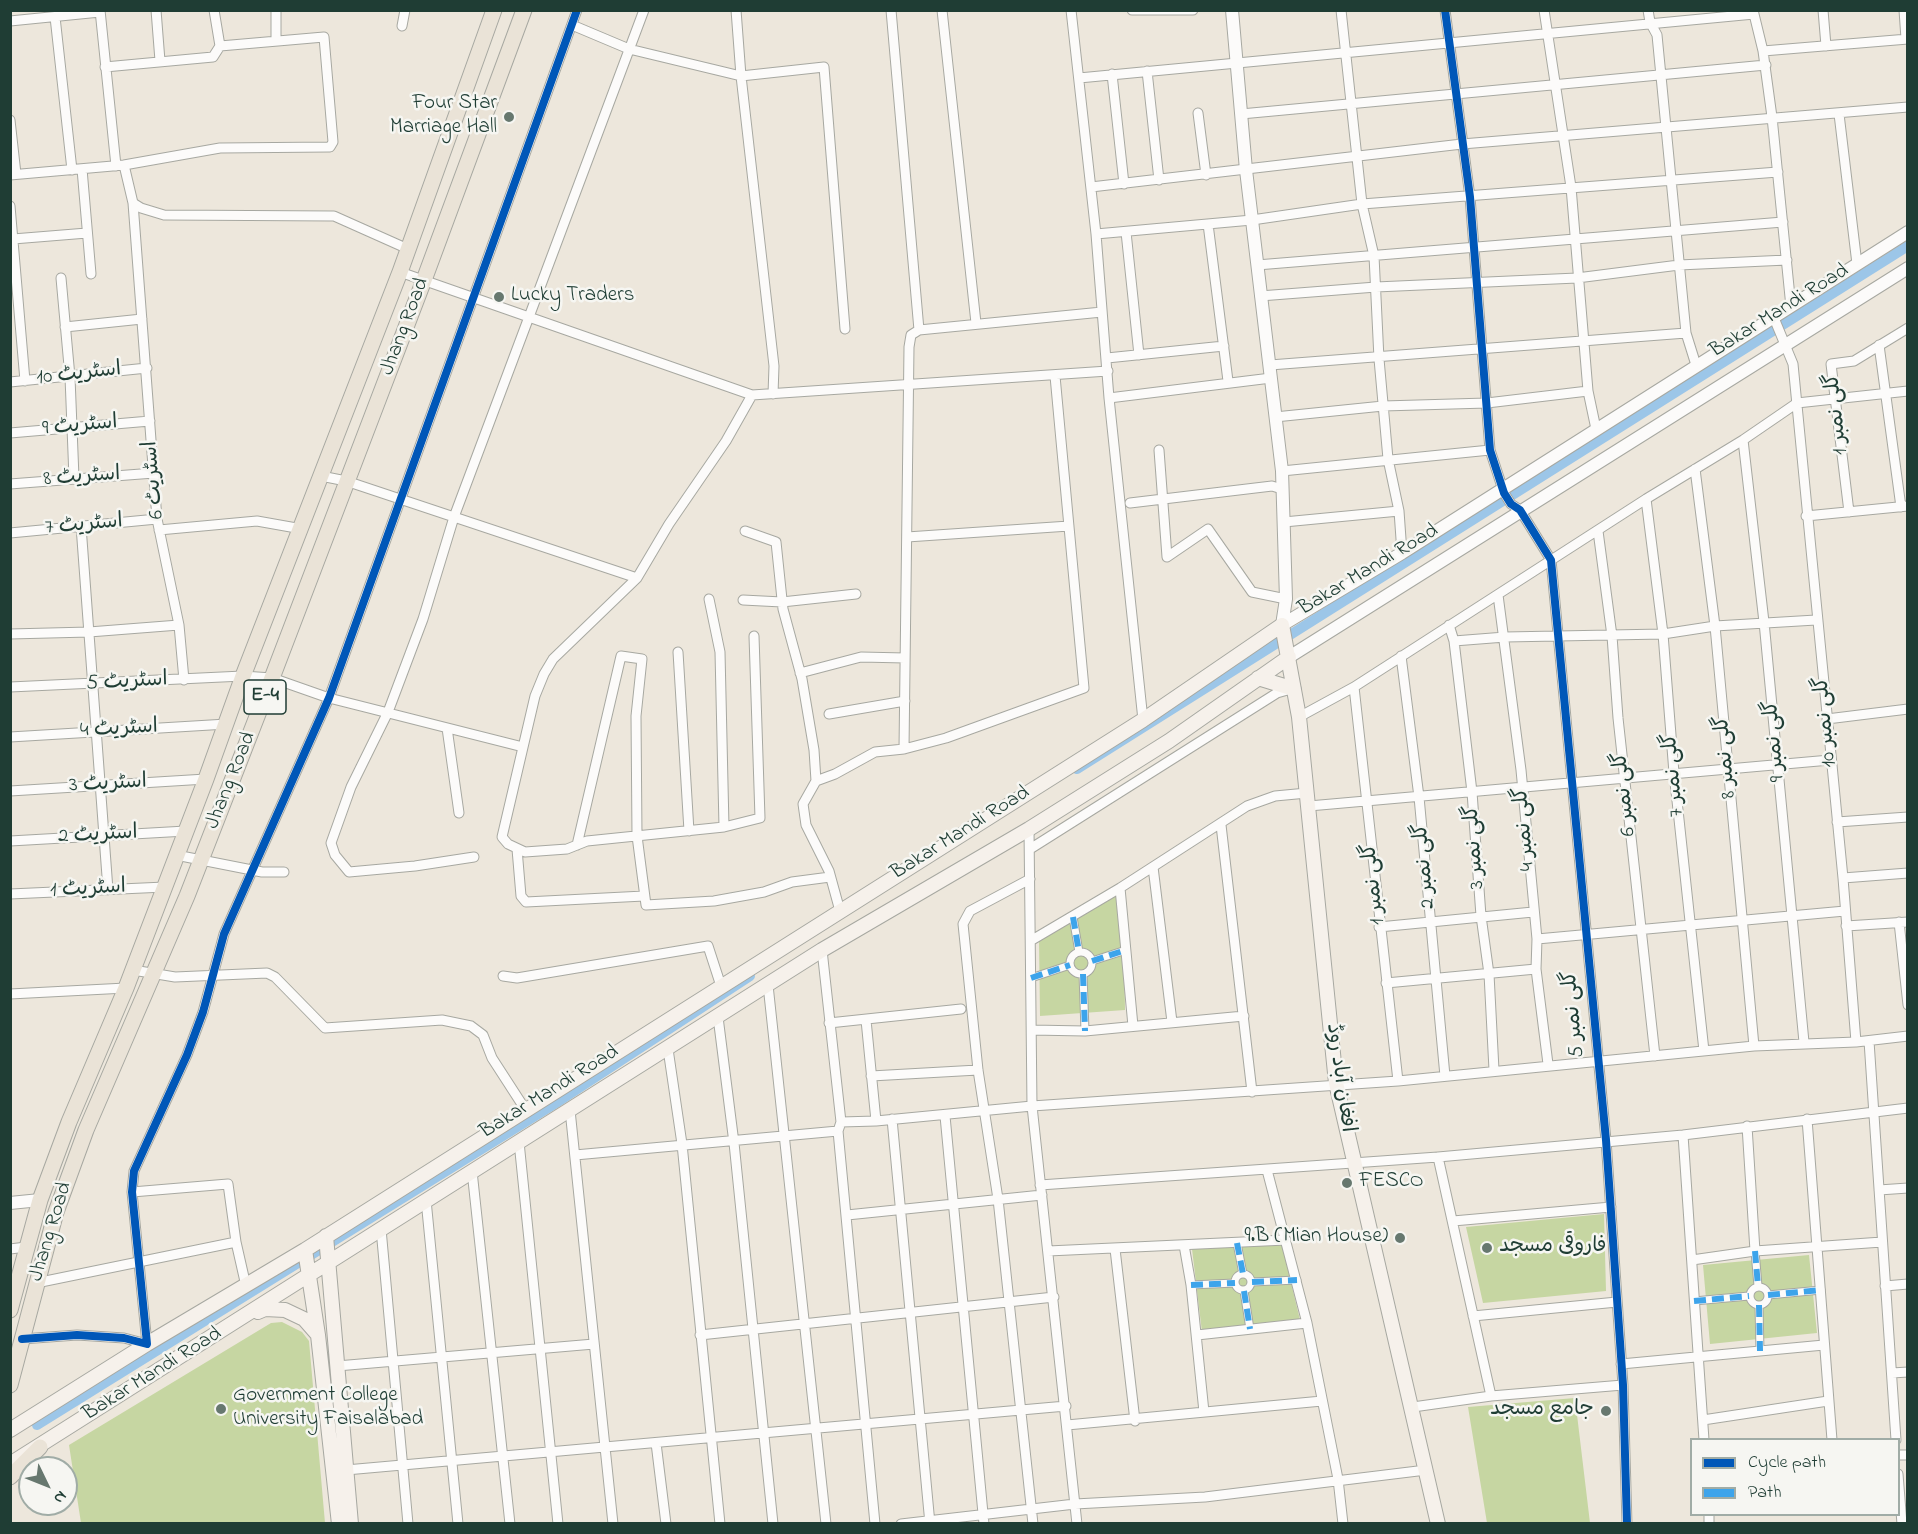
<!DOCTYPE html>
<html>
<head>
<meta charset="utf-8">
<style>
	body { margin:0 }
	#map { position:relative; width:1918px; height:1534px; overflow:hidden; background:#ede7dc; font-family:"Indie Flower",sans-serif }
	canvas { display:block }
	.frame { position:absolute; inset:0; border:12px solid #1f3d34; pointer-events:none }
	.legend { position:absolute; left:1690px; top:1438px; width:210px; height:78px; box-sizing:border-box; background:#f6f6f2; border:2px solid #a0aca6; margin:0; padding:8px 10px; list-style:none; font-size:18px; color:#1f3d34 }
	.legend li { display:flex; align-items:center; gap:12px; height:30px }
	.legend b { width:30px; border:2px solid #a0aca6 }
	.north { position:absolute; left:18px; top:1456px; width:60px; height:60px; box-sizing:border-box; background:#f6f6f2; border:2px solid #a0aca6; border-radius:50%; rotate:133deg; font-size:16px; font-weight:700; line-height:24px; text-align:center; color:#1f3d34 }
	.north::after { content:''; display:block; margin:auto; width:21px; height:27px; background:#67786f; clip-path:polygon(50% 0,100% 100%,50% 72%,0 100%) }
</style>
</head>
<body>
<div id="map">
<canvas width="1918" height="1534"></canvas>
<div class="frame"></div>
<ul class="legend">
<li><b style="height:8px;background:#0057b8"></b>Cycle path</li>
<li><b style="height:8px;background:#3da4eb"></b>Path</li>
</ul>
<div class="north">N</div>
</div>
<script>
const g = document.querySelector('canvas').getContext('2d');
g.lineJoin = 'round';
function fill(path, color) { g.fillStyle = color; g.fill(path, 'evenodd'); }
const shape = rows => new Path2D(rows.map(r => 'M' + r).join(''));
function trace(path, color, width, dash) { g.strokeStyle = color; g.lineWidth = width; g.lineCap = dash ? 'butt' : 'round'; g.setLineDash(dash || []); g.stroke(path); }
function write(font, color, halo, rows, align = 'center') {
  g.font = font + ' "Indie Flower","Playpen Sans Arabic",sans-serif'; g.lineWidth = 5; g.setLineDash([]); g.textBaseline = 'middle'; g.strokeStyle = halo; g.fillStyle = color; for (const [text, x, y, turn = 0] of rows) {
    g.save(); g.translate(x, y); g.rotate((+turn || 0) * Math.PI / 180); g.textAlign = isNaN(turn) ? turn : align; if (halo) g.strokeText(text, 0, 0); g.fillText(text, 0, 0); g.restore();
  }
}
const green = shape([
	[1123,888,1125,1010,1040,1016,1039,938],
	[1604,1214,1606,1291,1483,1303,1466,1227],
	[1282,1245,1300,1320,1202,1332,1192,1249],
	[1809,1255,1817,1333,1710,1344,1703,1265],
	[282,1322,302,1332,309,1341,325,1523,81,1523,69,1445,271,1323],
	[1575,1398,1590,1523,1487,1523,1468,1407]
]);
const canal = shape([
	[1077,769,1908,246],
	[37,1425,556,1103,750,976]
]);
const pedestrian = shape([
	[1073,917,1079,952],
	'1070 963a11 11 0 1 1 22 0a11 11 0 1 1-22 0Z',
	[1092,961,1126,950],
	[1083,974,1085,1031],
	[1031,978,1070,965],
	[1237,1243,1243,1274],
	[1755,1251,1758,1286],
	'1235 1282a8 8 0 1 1 16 0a8 8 0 1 1-16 0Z',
	[1252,1282,1297,1280],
	[1191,1285,1235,1283],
	'1750 1296a9 9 0 1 1 18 0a9 9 0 1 1-18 0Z',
	[1244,1291,1250,1329],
	[1768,1295,1821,1290],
	[1694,1301,1749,1296],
	[1759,1305,1760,1351]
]);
const minor = shape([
	[100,10,116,166],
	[156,10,160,61],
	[214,10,220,46],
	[276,10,276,40],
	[736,10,741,76,774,366,773,394],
	[891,10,919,330,911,335,909,347,904,749],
	[942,10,976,323],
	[1071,10,1096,234,1109,398,1143,720],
	[1132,10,1193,10],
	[1341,10,1362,204,1374,256,1379,359,1388,459,1399,511,1402,553],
	[1445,10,1470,197,1490,450,1504,493,1511,504,1520,510,1551,560,1606,1140,1623,1385,1627,1524],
	[1544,10,1571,187,1588,391,1596,429],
	[1648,10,1650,22,1657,35,1686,333,1696,365],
	[1753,10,1763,51,1772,117,1791,307],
	[1823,10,1826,46],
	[1904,10,1906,39],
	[55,17,72,170],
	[10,21,100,12],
	[572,25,629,49,741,76,824,67,845,329],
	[402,26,405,10],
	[1763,51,1908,39],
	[1147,71,1159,180],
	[1112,74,1124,184],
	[1079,78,1754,14],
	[1198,113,1206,175],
	[1241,114,1766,65],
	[1839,114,1857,264],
	[10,120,16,174],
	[124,165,133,203,157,519,179,625,184,680],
	[82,169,91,274],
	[10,175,124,165,220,148,330,147,333,142,324,37,220,46,213,57,105,67],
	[1091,187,1462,144,1908,107],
	[133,203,141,208,164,215,334,216,408,249],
	[10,206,25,381],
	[1208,224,1228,381],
	[1126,232,1139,355],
	[1096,234,1252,220,1362,204,1778,172],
	[13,239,87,233],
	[1257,265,1783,222],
	[400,272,752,395,1108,371],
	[61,278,70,377,74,478],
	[1260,296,1376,287,1577,278,1679,265,1787,260],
	[1774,318,1793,364,1843,878,1856,1042],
	[65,327,142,319],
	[919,330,1102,312],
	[1879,345,1901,507],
	[1107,358,1224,346],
	[1270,365,1686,333],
	[10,382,147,368],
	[752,395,726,441,669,524,637,578,553,659,544,674,535,696,502,837,508,844,525,852,567,849,587,841,724,827,760,818,754,636],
	[1109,398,1271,378],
	[1275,417,1383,406,1487,403,1588,391],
	[10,433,150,421],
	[1743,440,1764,622,1804,1042],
	[1159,450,1167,557,1208,529,1252,592,1286,599],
	[1695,469,1715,626,1754,1046],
	[1282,471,1490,450],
	[321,476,346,481,637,578],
	[10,484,154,473],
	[1646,499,1663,634,1674,773,1704,1051],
	[1130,503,1272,486,1282,489],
	[1849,512,1831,364,1854,361,1908,328],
	[1806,516,1908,506],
	[1284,522,1399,511],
	[81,526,108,890],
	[159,530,257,521,302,529],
	[745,531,776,542,783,609,802,679,814,750,816,781,803,804,806,825,829,871,840,911],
	[1598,531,1612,636,1618,718,1655,1056],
	[10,533,157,519],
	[907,537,1069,526],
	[1498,595,1521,770,1537,939,1536,969,1548,1064],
	[709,599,720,652,724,827],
	[743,600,782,602,856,594],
	[1449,625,1454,641,1472,792,1481,916,1489,974,1494,1070],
	[10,634,89,632,179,625],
	[1454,641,1505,637,1663,634,1715,626,1816,620],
	[678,652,689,831],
	[1401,656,1419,797,1445,1076],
	[800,673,861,657,905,658],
	[10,687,243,676,272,678,329,698,523,747],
	[1354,687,1398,1081],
	[829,714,905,701],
	[1299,717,1354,687,1646,499,1743,440,1797,403,1908,391],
	[1827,719,1908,709],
	[447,728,459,813],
	[10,737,227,724],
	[816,781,835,774,875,752,904,749,946,738,1084,688,1055,376],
	[10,791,206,779],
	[1309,806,1830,760],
	[1837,822,1908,817],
	[1221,825,1252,1092],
	[1029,829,1032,1106,1077,1524],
	[10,841,186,831],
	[577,845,621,656,642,659,636,716,637,836,646,905,714,901,764,892,792,882,830,877],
	[517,849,521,896,526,902,644,896],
	[1030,849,1277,693,1291,689],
	[176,855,262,872,284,872],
	[474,857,415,866,349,872,335,855,331,843,351,787,388,712,423,619,454,517,644,10],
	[1153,867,1172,1022],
	[1843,878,1908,873],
	[1030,879,970,911,963,924,978,1070,998,1199,1033,1524],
	[1120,888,1133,1026],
	[10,894,165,887],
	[1899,922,1908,1005],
	[1846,926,1908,922],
	[1379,927,1533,912],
	[1537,939,1845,911],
	[1032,940,1120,888,1247,806,1275,796,1307,793],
	[822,950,841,1122,838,1131,875,1524],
	[133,970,175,977,267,973,275,977,325,1028,442,1020,471,1026,483,1035,492,1058,525,1109],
	[503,976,517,978,708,946,721,986],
	[1386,983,1536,969],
	[768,985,826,1524],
	[10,994,126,988],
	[718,1017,734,1143,773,1524],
	[866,1020,876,1121],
	[829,1023,961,1009],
	[1032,1030,1085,1031,1244,1016],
	[1869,1041,1896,1440],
	[668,1049,682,1144,720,1524],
	[871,1076,978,1070],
	[570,1110,613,1524],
	[945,1116,984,1524],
	[892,1119,930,1524],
	[1807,1119,1832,1440],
	[841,1122,876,1121,1032,1106,1398,1081,1754,1046,1856,1042,1908,1036],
	[1747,1126,1755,1251],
	[1683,1135,1704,1440],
	[519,1142,558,1524],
	[575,1155,838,1131],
	[1438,1157,1491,1396],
	[1267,1170,1307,1323,1338,1479,1343,1524],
	[472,1171,510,1524],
	[1040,1185,1438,1157,1683,1135,1908,1108],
	[1879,1190,1908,1188],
	[132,1192,228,1184,236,1242],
	[426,1200,458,1524],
	[847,1215,1042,1195],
	[1453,1221,1611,1207],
	[381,1229,408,1524],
	[1184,1245,1191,1285,1204,1412],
	[10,1249,26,1247],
	[1115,1249,1135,1421],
	[1048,1251,1286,1240],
	[1692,1260,1755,1251,1882,1242],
	[36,1283,236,1242,246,1286],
	[1885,1286,1908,1284],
	[1473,1316,1617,1302],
	[700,1335,1054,1297],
	[1197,1335,1307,1323],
	[22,1339,77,1335,124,1338,147,1344,132,1192,134,1171,187,1055,203,1012,224,934,329,698,577,10],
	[1621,1364,1824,1345],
	[337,1366,594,1344],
	[1892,1373,1908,1372],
	[1413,1407,1491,1396,1623,1385],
	[1703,1420,1828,1401],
	[1067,1425,1322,1401],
	[656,1443,666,1524],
	[1898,1455,1908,1455],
	[346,1470,1066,1406],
	[1898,1474,1902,1524],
	[1709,1514,1709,1524],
	[901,1524,1075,1504,1205,1497,1426,1470]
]);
const tertiary = shape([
	[1232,10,1246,170,1282,471,1286,599,1282,625],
	[1282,625,1402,553,1908,232],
	[1289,657,1908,268],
	[10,1203,40,1200]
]);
const secondary = shape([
	[1258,678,1294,689],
	[326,1236,351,1524],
	[305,1250,318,1335,339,1524],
	[258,1312,265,1309,285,1310,304,1319,318,1335],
	[10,1430,147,1344,305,1250,1143,720,1282,625,1299,717,1336,1083,1438,1524],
	[10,1464,822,950,1029,829,1169,741,1289,657]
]);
const primary = shape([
	[10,1477,40,1447]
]);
const trunk = shape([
	[10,1310,40,1200,69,1122,126,988,206,779,243,676,400,272,494,10],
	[10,1385,56,1212,86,1130,187,896,272,678,424,280,524,10]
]);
const quiet = shape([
	[1073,917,1079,952],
	[1092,961,1126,950],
	[1083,974,1085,1031],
	[1031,978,1070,965],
	[1237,1243,1243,1274],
	[1755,1251,1758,1286],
	[1252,1282,1297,1280],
	[1191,1285,1235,1283],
	[1244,1291,1250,1329],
	[1768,1295,1821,1290],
	[1694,1301,1749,1296],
	[1759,1305,1760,1351]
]);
const cycleway = shape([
	[1445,10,1470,197,1490,450,1504,493,1511,504,1520,510,1551,560,1606,1140,1623,1385,1627,1524],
	[22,1339,77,1335,124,1338,147,1344,132,1192,134,1171,187,1055,203,1012,224,934,329,698,577,10]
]);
const markers = [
	[509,117,6,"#67786f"],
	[499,297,6,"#67786f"],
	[1347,1183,6,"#67786f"],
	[1400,1238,6,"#67786f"],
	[1487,1248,6,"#67786f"],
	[221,1409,6,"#67786f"],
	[1606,1411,6,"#67786f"]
];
const shields = [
	[265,697,42]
];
const shieldNames = [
	["E-4",265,697]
];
const poiNames = [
	["Four Star",497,105,"right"],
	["Marriage Hall",497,129,"right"],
	["Lucky Traders",511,297],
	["FESCO",1359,1183],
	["9.B (Mian House)",1388,1238,"right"],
	["فاروقی مسجد",1499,1248],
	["Government College",233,1397],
	["University Faisalabad",233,1421],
	["جامع مسجد",1594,1411,"right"]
];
const streetNames = [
	["Bakar Mandi Road",1780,312,-32],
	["Jhang Road",406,327,-69],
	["اسٹریٹ 10",79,375,-6],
	["گلی نمبر 1",1838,414,-96],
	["اسٹریٹ 9",80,427,-5],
	["اسٹریٹ 8",82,478,-4],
	["اسٹریٹ 6",155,480,-95],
	["اسٹریٹ 7",84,526,-5],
	["Bakar Mandi Road",1369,571,-31],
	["اسٹریٹ 5",127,683,-3],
	["گلی نمبر 10",1827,722,-95],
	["اسٹریٹ 4",119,730,-3],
	["گلی نمبر 9",1776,741,-95],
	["گلی نمبر 8",1727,757,-95],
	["گلی نمبر 7",1675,775,-95],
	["Jhang Road",232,781,-68],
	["اسٹریٹ 3",108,785,-3],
	["گلی نمبر 6",1626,794,-96],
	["گلی نمبر 4",1526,829,-95],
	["Bakar Mandi Road",961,834,-32],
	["اسٹریٹ 2",98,836,-3],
	["گلی نمبر 3",1476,847,-94],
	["گلی نمبر 2",1426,866,-95],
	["گلی نمبر 1",1375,884,-96],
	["اسٹریٹ 1",88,890,-3],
	["گلی نمبر 5",1575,1014,-95],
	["افغان آباد روڈ",1339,1078,82],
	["Bakar Mandi Road",550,1093,-32],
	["Jhang Road",52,1232,-73],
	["Bakar Mandi Road",153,1375,-32]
];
fill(green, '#c6d6a2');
trace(canal, '#9cc6e8', 10);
trace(pedestrian, '#a7a8a1', 9);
trace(minor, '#a7a8a1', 11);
trace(tertiary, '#a7a8a1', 14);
trace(secondary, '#a7a8a1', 16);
trace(primary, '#a7a8a1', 17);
trace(trunk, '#a7a8a1', 17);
trace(pedestrian, '#fcfbfa', 7);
trace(minor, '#fcfbfa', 9);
trace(tertiary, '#fcfbfa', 12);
trace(secondary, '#f6f1eb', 14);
trace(primary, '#eae3d7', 15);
trace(trunk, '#eae3d7', 15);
trace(quiet, '#3da4eb', 6, [12, 6]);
trace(cycleway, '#0057b8', 8);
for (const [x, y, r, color] of markers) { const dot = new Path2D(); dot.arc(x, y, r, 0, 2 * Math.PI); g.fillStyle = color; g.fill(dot); trace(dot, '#f6f6f2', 2); }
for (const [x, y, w] of shields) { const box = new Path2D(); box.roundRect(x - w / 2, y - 17, w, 34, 4.5); g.fillStyle = '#f6f6f2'; g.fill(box); trace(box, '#1f3d34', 1.5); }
write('bold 20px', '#1f3d34', null, shieldNames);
write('21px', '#1f3d34', '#f6f6f2', poiNames, 'left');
write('21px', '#1f3d34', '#f6f6f2', streetNames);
</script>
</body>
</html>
